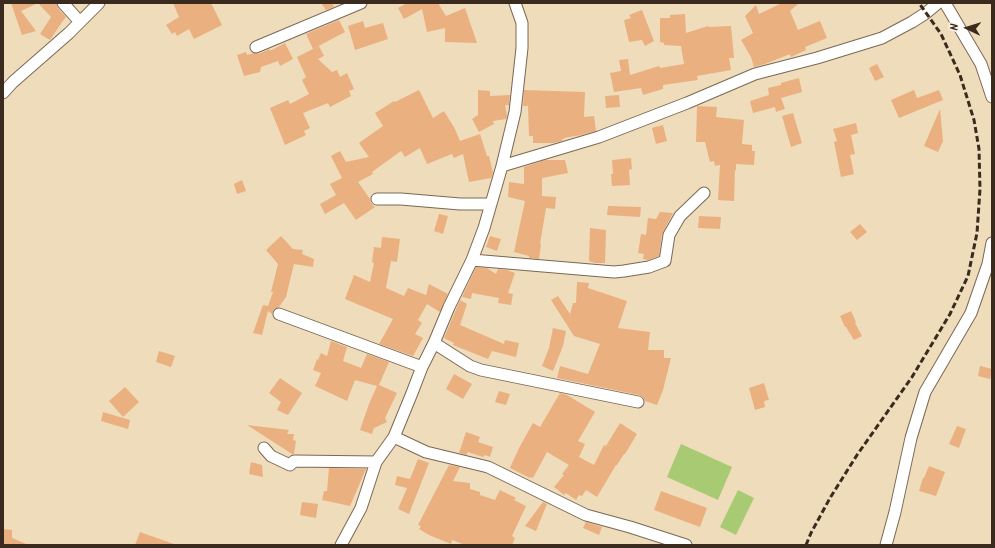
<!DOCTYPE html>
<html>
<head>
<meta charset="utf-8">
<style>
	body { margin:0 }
	#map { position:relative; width:995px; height:548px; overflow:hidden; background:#efdcbb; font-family:Kalam,sans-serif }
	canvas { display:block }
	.frame { position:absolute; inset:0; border:4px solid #3b2a1e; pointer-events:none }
	.north { position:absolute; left:947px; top:8px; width:40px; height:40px; -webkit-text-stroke:3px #fcf5e5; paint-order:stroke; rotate:274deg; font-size:11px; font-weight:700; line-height:16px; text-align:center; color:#3b2a1e }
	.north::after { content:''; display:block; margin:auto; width:14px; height:18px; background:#3b2a1e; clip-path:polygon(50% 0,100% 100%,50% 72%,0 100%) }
</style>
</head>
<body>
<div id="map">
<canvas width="995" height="548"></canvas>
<div class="frame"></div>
<div class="north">N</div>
</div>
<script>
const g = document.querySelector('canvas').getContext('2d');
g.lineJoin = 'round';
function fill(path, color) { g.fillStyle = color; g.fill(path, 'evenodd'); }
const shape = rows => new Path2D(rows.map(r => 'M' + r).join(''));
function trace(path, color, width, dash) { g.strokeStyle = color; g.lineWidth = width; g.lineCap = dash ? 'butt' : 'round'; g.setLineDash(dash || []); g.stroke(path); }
const green = shape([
	[681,444,732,467,718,500,667,477],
	[738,490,754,498,736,535,720,527]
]);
const building = shape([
	[11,3,56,3,58,8,66,17,62,22,50,40,40,34,51,17,38,3,21,11,36,31,22,35],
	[173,3,211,3,222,25,194,39,189,29,177,36,175,32,172,34,166,25,179,17],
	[321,3,332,3,334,7,326,10],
	[407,3,438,3,446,16,465,8,477,43,445,42,445,28,427,32,422,9,404,19,398,8],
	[782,3,799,3,790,11,798,30,820,21,827,38,805,47,806,50,791,57,790,54,765,64,754,67,751,57,741,40,753,33,745,16,756,5,759,14],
	[642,10,654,41,645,46,642,40,629,42,624,20,631,18,629,15],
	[685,14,686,33,708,26,709,27,731,26,734,58,729,58,731,70,697,76,698,80,663,85,663,89,643,95,641,88,614,92,610,73,621,71,619,60,628,59,630,75,659,66,660,68,684,64,681,46,664,45,664,43,660,42,660,18,670,18,670,15],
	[339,20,345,32,313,49,306,34],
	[363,21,365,28,383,23,388,39,355,50,348,26],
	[285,43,293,59,280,66,278,61,261,67,260,72,244,76,237,55,246,52,247,55,254,53,258,54,270,49,270,51],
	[319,46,324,56,318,59,332,72,337,70,340,77,347,73,354,89,349,91,351,96,330,107,328,103,303,113,310,128,304,131,306,135,285,145,270,108,288,100,290,104,309,94,302,80,306,77,297,57],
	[877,64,884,77,875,81,869,68],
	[799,78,802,92,781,98,785,109,776,112,775,107,753,113,750,101,769,95,768,88,781,85,781,83],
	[419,90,433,118,444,111,455,129,460,141,480,134,487,156,489,156,493,173,491,178,469,182,463,154,454,158,452,154,427,164,420,148,405,157,401,151,372,172,373,174,358,182,370,199,371,203,375,207,356,220,344,203,325,214,320,204,336,195,330,184,342,178,331,156,340,151,346,162,369,157,359,143,383,126,375,113,394,101,395,102],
	[478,90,490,91,490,96,510,95,509,105,505,105,507,116,506,119,493,121,494,124,479,132,472,119,478,115],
	[524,90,585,92,584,117,594,116,596,131,581,135,564,138,564,139,562,139,562,141,554,143,533,143,533,136,529,136,528,106,523,106],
	[914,90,917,98,939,90,943,100,899,118,891,100],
	[619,95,620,107,606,108,605,96],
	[697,106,717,107,716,117,744,120,742,144,752,145,752,151,755,151,754,165,736,164,736,170,735,170,734,201,718,200,720,165,715,166,714,161,710,162,705,142,696,142],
	[940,109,943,141,938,152,924,146],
	[793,113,802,143,791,147,782,116],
	[856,123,858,133,851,135,855,154,850,155,854,174,841,177,834,142,837,141,833,129],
	[663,125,667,141,656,144,652,128],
	[631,158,632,169,629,170,630,185,612,186,611,174,613,174,612,160],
	[545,160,565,160,568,173,542,178,542,196,556,197,555,209,546,208,540,244,541,244,539,259,529,258,529,256,514,252,525,201,508,197,509,182,524,184,524,167],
	[242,180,246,191,237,194,234,184],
	[608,206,641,207,640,217,607,215],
	[660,212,673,213,662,234,659,256,649,260,643,259,644,254,638,253,641,234,646,235,648,218,656,219],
	[439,214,448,216,443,234,434,231],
	[699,216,721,217,720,229,698,228],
	[860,224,867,232,857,240,850,232],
	[590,228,606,230,605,263,595,263,589,261],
	[281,236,293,249,303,250,302,254,314,259,313,267,294,264,286,297,279,307,274,309,272,314,268,311,262,335,253,333,263,305,268,306,273,292,271,292,278,264,266,250],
	[490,236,501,239,497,251,486,247],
	[382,237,400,239,397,262,391,261,386,288,404,296,408,288,426,295,429,284,448,294,440,312,427,304,418,320,422,323,415,334,423,338,413,356,379,344,393,319,345,299,354,275,370,282,374,263,372,262,374,247,381,248],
	[476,267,487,268,496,274,498,269,507,270,515,273,508,293,513,294,511,305,498,303,499,298,472,293,471,299,462,297],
	[577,282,589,283,588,288,627,301,618,328,650,332,648,350,664,350,664,358,671,358,663,390,657,405,645,401,643,397,639,395,557,378,560,366,588,374,600,344,574,336,551,300,558,296,570,314,573,303,576,303],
	[460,300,467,304,460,325,504,344,505,340,519,343,516,357,492,351,488,359,453,345,454,343,444,338],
	[851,311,856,322,855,323,862,336,854,340,846,327,845,327,840,316],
	[553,328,566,331,563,346,553,371,542,366,549,348],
	[331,341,347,347,343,361,361,368,367,354,389,362,379,385,397,393,385,418,387,422,374,428,372,434,360,430,369,404,377,386,355,380,347,401,315,386,321,373,313,370,317,359,318,360,321,353,327,356],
	[159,351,175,356,171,367,156,362],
	[980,366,992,369,990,379,978,376],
	[454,374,472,384,463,399,446,389],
	[280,378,302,393,288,415,277,410,281,402,269,393],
	[764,383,769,400,764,401,765,407,755,410,749,388],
	[125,387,139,402,123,417,109,401],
	[499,391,510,394,506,405,495,402],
	[560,393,567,395,595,412,578,441,585,444,579,457,594,465,604,445,606,446,620,423,637,434,625,454,624,454,617,465,616,465,597,497,586,490,582,496,579,495,576,500,566,493,564,495,554,487,564,475,562,474,569,465,547,452,533,478,531,477,530,478,510,468,519,448,533,423,540,427],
	[103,412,130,420,128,429,101,421],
	[247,425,289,430,287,434,294,434,293,440,296,441,294,454,292,454],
	[957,426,966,429,959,448,949,444],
	[466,432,480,437,478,442,493,447,490,457,485,455,483,457,468,452,466,455,459,453],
	[418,459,429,463,409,514,398,509,407,488,395,485,397,476,410,479],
	[251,462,262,465,263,477,249,474],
	[449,465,460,467,453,481,470,483,470,489,480,492,480,495,495,500,500,490,516,498,514,500,526,506,512,536,515,538,512,545,465,545,452,540,451,544,429,535,419,529,421,526,418,525],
	[929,466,945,472,936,496,919,491,923,478,924,478],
	[329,468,366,469,350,506,322,500,324,491,327,491],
	[661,491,707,508,700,527,654,510],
	[302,502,318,504,316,518,300,515],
	[543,502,547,504,536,531,525,526],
	[586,522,602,527,599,535,583,528],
	[3,529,12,530,12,538,29,545,3,545],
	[140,532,174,544,174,545,135,545]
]);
const minor = shape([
	[63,3,80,22],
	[945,3,981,64,992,97],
	[256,47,361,3],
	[3,93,13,82,69,33,99,3],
	[502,166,599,137,687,103,755,74,817,58,882,38,912,22,926,13,938,3],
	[377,199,401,199,460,204,491,204],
	[472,260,614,272,624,271,649,267,665,261,669,235,680,216,704,193],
	[279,314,422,367],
	[434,343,470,366,481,370,638,402],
	[394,437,426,452,488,467,586,515,630,527,686,545],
	[264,448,271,456,290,465,294,461,376,462],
	[341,545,361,508,376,462,394,437,412,393,422,367,434,343,449,307,472,260,484,228,502,166,515,112,522,48,522,23,515,3],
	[886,545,895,512,911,438,925,392,971,313,988,264,992,243]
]);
const rail = shape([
	[806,545,811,533,830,498,857,455,912,377,950,314,968,276,977,233,980,189,979,149,974,120,960,75,941,34,919,3]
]);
fill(green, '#a8ca73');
fill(building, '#eab080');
trace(minor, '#7a6855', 13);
trace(minor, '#fff', 11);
trace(rail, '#3b2a1e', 3, [6, 3]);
</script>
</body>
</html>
